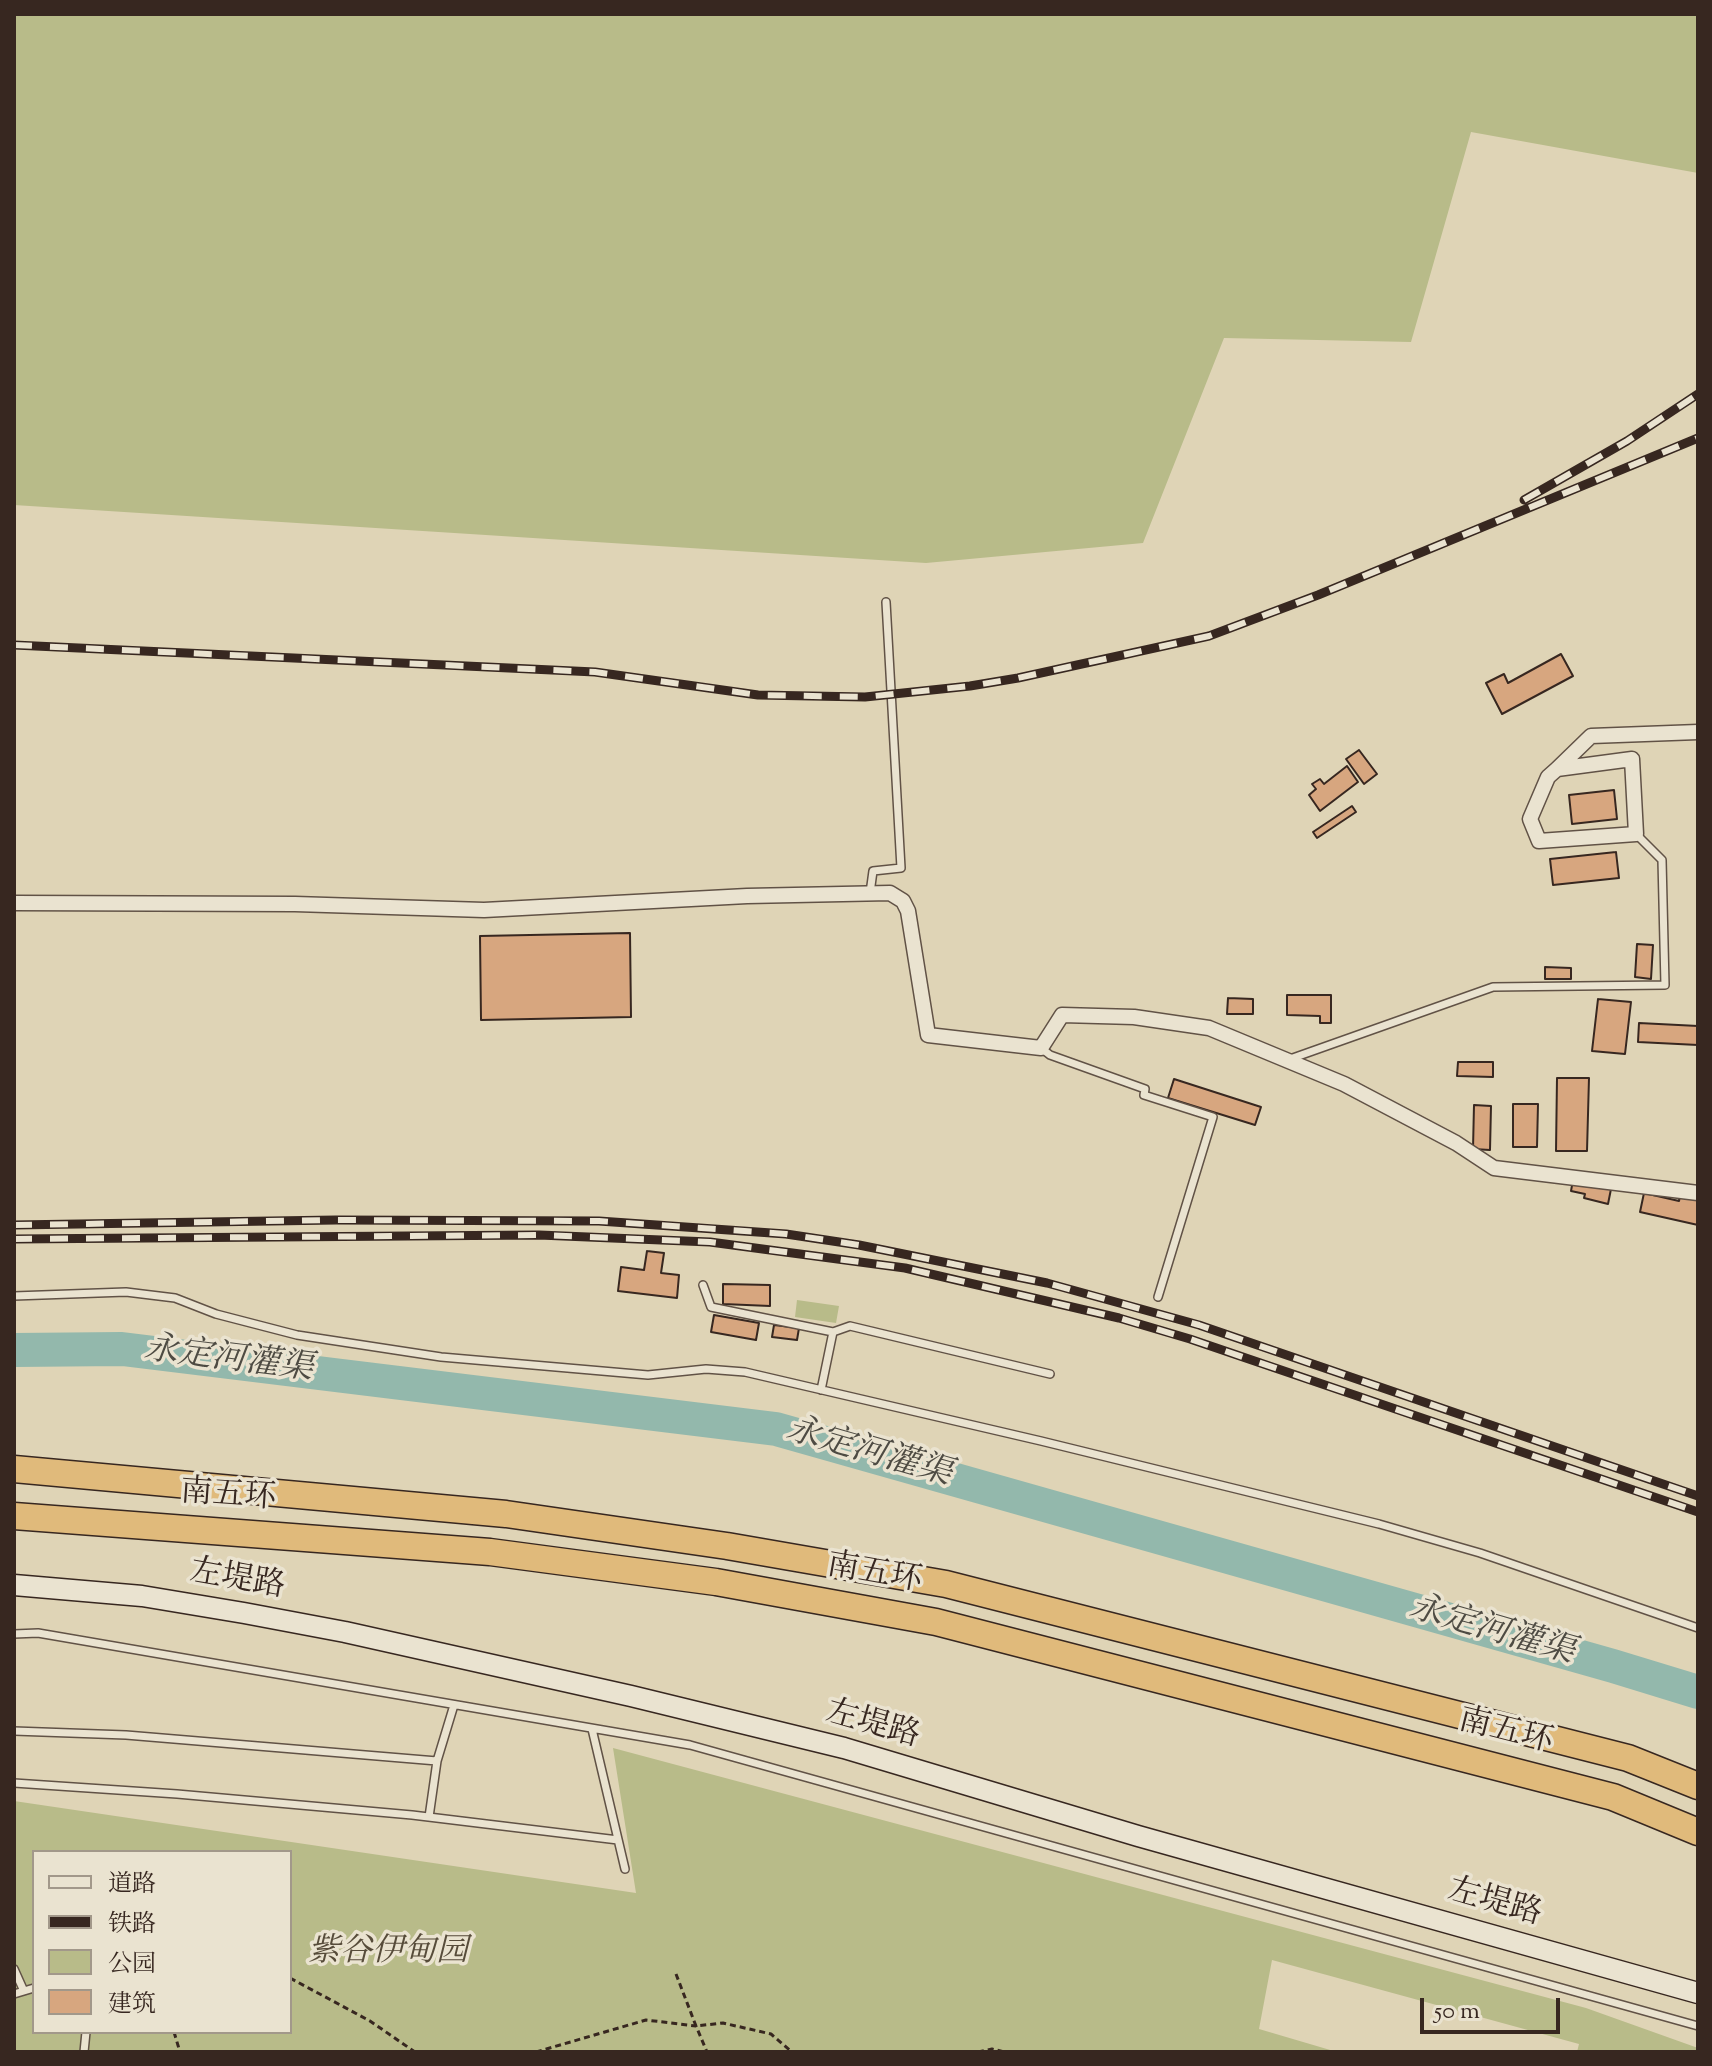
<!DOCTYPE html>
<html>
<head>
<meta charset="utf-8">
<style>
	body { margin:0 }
	#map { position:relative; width:1712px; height:2066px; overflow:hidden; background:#dfd4b6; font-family:"Sorts Mill Goudy","Noto Serif SC",serif }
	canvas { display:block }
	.frame { position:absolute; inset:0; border:16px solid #372720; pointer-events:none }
	.legend { position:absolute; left:32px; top:1850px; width:260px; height:184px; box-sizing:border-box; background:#eae3d0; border:2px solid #a2988a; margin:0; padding:10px 14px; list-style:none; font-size:24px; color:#372720 }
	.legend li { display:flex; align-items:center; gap:16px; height:40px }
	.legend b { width:40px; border:2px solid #a2988a }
	.scale { position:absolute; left:1420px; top:1998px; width:140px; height:36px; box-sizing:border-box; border:4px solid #372720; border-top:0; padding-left:10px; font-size:24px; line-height:28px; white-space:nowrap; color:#372720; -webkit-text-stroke:6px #eae3d0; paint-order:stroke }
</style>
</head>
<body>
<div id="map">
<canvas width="1712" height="2066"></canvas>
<div class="frame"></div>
<ul class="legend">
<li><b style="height:10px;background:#eae3d0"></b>道路</li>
<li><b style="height:10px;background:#372720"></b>铁路</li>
<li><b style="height:22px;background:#b8bb89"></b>公园</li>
<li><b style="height:22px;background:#d7a67f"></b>建筑</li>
</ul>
<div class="scale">50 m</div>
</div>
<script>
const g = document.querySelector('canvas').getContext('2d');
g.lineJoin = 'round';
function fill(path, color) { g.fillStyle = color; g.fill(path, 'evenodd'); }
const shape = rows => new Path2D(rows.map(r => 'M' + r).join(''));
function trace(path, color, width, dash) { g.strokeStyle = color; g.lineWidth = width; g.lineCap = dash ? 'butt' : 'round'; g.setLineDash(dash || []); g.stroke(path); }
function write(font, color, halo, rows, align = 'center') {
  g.font = font + ' "Sorts Mill Goudy","Noto Serif SC",serif'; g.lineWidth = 7; g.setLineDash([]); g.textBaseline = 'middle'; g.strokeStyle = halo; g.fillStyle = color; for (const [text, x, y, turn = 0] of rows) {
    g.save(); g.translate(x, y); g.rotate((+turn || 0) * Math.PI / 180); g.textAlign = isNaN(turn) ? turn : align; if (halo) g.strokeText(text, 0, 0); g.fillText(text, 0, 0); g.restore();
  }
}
const green = shape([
	[14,14,1698,14,1698,173,1471,132,1411,342,1224,338,1143,543,926,563,14,505],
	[797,1300,839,1306,836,1323,795,1317],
	[613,1748,1586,2008,1698,2048,1698,2052,1577,2052,1579,2044,1272,1960,1259,2029,1337,2052,14,2052,14,1801,636,1893],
	[34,1852,290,1852,290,2032,34,2032]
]);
const river = shape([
	[14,1350,122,1349,776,1429,1613,1666,1698,1692]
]);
const building = shape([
	[1561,654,1573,676,1502,714,1486,683,1504,674,1508,683,1561,654],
	[1359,750,1377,774,1364,784,1346,759,1359,750],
	[1347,766,1358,782,1320,811,1309,795,1316,789,1312,784,1320,779,1324,784,1347,766],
	[1614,790,1617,819,1572,824,1569,795,1614,790],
	[1352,806,1356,812,1317,838,1313,832,1352,806],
	[1616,852,1619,878,1553,885,1550,859,1616,852],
	[630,933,631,1017,481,1020,480,936,630,933],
	[1637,944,1653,945,1651,979,1635,977,1637,944],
	[1545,967,1571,968,1571,979,1545,979,1545,967],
	[1287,995,1331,995,1331,1023,1320,1023,1320,1016,1287,1015,1287,995],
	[1228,998,1253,999,1253,1014,1227,1014,1228,998],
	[1598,999,1631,1002,1625,1054,1592,1051,1598,999],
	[1639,1023,1698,1026,1698,1045,1638,1042,1639,1023],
	[1458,1062,1493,1062,1493,1077,1457,1076,1458,1062],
	[1557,1078,1589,1078,1587,1151,1556,1151,1557,1078],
	[1174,1079,1261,1107,1255,1125,1168,1098,1174,1079],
	[1513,1104,1538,1104,1537,1147,1513,1147,1513,1104],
	[1474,1105,1491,1106,1490,1150,1473,1149,1474,1105],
	[1573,1180,1611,1189,1608,1204,1584,1198,1585,1194,1571,1191,1573,1180],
	[1644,1193,1679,1201,1680,1196,1698,1200,1698,1225,1640,1212,1644,1193],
	[647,1251,664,1253,661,1273,679,1275,677,1298,618,1291,621,1267,644,1270,647,1251],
	[723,1284,770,1285,770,1306,723,1304,723,1284],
	[714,1315,759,1323,756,1340,711,1332,714,1315],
	[774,1325,799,1328,797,1340,772,1337,774,1325]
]);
const path = shape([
	[676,1974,696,2026,723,2023,771,2034,792,2052],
	[290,1978,370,2021,415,2052],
	[174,2032,180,2052],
	[536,2052,646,2020,696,2026,707,2052],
	[978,2052,992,2049,1005,2052]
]);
const service = shape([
	[870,893,873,871,901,868,886,602],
	[1041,1048,1050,1055,1145,1089,1144,1095,1213,1117,1158,1297],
	[1290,1059,1493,987,1665,985,1662,860,1636,834],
	[703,1285,711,1307,833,1332,850,1326,1050,1374],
	[14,1296,126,1292,175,1298,216,1314,297,1335,441,1357,648,1375,706,1369,745,1372,1041,1441,1379,1524,1480,1553,1698,1628],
	[821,1390,833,1332],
	[14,1634,38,1633,690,1745,1698,2026],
	[592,1729,625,1869],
	[14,1731,126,1735,437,1761,454,1705],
	[14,1783,177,1794,412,1815,618,1840],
	[429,1817,437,1761],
	[14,1969,23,1989],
	[14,1994,34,1988],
	[84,2052,86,2032]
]);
const minor = shape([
	[1557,769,1632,759,1636,834,1539,841,1530,819,1548,777,1557,769,1591,736,1698,732],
	[14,903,295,904,484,910,747,896,890,893,903,901,908,911,928,1035,1041,1048,1062,1015,1134,1017,1209,1028,1344,1084,1456,1143,1494,1168,1698,1193]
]);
const secondary = shape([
	[14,1585,142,1596,244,1613,345,1632,631,1696,844,1748,1138,1836,1698,1993]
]);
const motorway = shape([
	[14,1469,506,1514,727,1546,946,1584,1628,1758,1698,1786],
	[14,1516,490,1552,716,1582,936,1622,1613,1797,1698,1832]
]);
const rail = shape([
	[1524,500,1627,441,1698,394],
	[14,645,595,672,758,695,865,697,970,686,1018,678,1209,636,1318,595,1698,438],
	[14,1225,336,1220,599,1221,786,1234,859,1245,1047,1283,1199,1325,1698,1496],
	[14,1239,539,1235,710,1242,905,1268,1119,1318,1190,1339,1698,1512]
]);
const streetNames = [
	["南五环",228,1498,4],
	["南五环",874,1576,10],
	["左堤路",237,1582,10],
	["左堤路",872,1727,16],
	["南五环",1505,1734,14],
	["左堤路",1494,1905,16]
];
const parkNames = [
	["紫谷伊甸园",388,1955]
];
const waterNames = [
	["永定河灌渠",228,1362,7],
	["永定河灌渠",868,1455,16],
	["永定河灌渠",1491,1633,16]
];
fill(green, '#b8bb89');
trace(river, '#93b8ac', 34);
fill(building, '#d7a67f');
trace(building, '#372720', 2);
trace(service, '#615246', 10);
trace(minor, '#615246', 17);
trace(secondary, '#372720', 23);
trace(motorway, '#372720', 29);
trace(path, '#372720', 3, [6, 4]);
trace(service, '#eae3d0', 7);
trace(minor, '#eae3d0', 14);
trace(secondary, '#eae3d0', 20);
trace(motorway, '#e0ba7b', 26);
trace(rail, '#372720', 9);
trace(rail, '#eae3d0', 6, [18]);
write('32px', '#372720', '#eae3d0', streetNames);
write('italic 32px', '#574c3a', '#eae3d0', parkNames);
write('italic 34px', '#4e4b43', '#eae3d0', waterNames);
</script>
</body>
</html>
